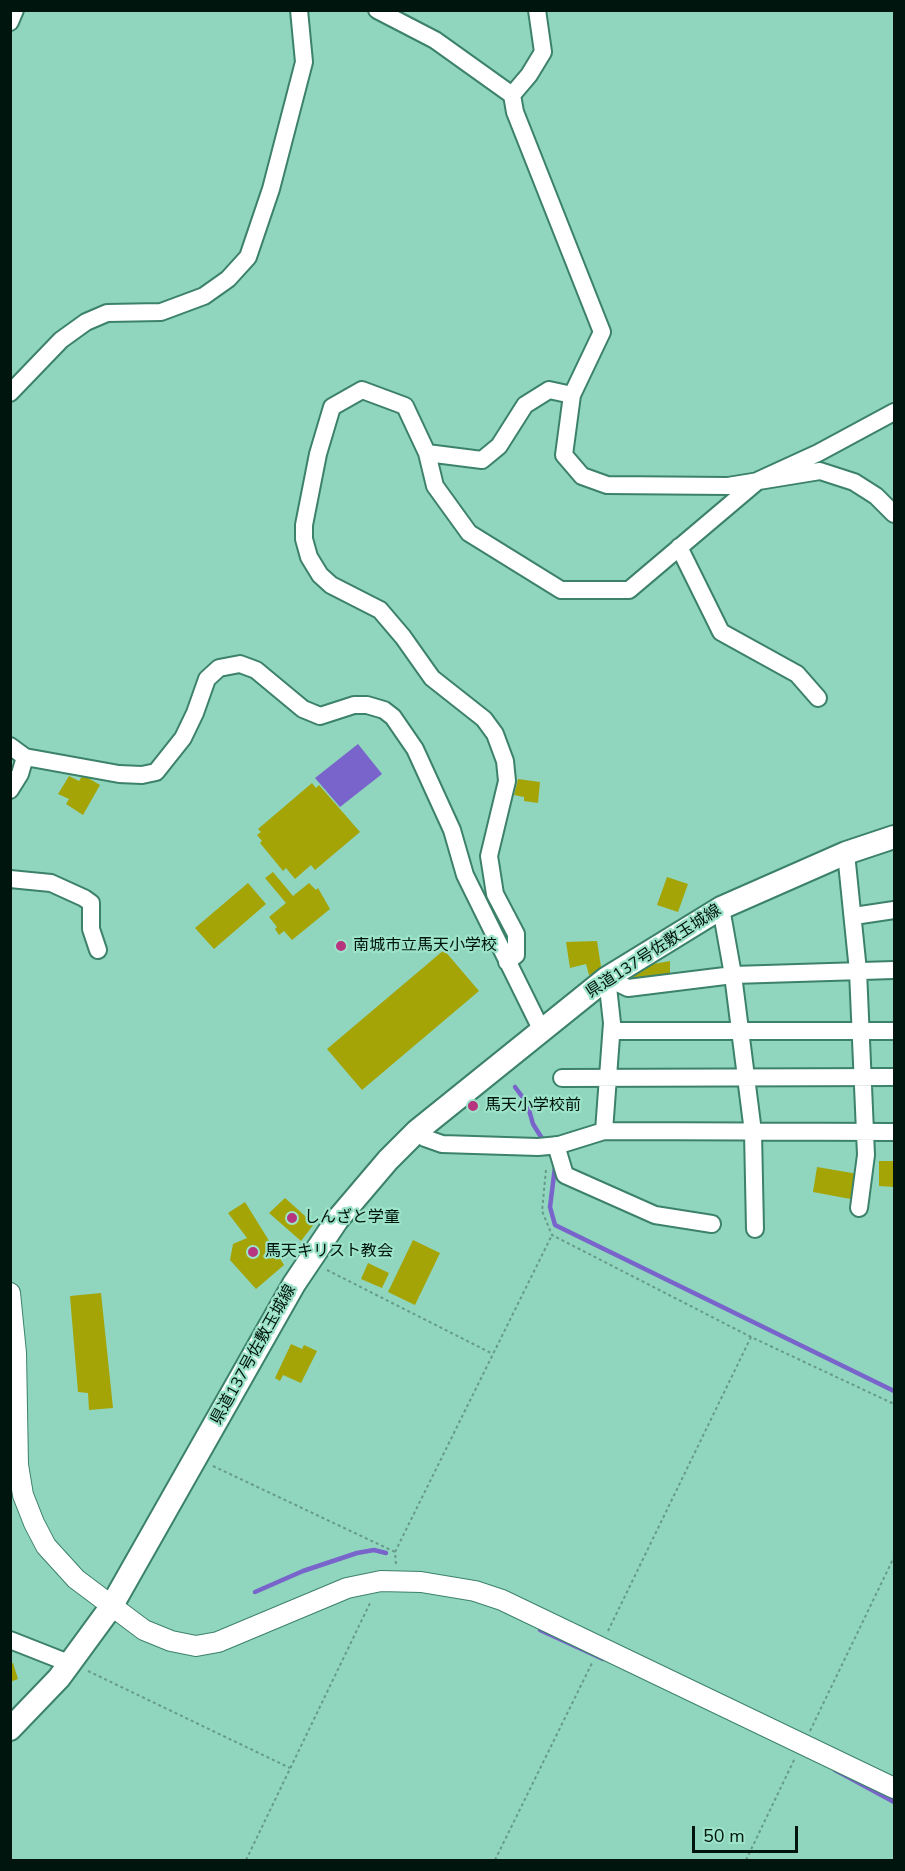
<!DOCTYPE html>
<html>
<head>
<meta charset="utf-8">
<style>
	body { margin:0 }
	#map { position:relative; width:905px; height:1871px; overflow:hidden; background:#90d5bd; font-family:"Nunito Sans",sans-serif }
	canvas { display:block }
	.frame { position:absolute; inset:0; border:12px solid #00150d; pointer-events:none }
	.scale { position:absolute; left:692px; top:1826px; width:106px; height:27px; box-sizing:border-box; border:3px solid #00150d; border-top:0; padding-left:8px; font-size:18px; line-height:21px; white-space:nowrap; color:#00150d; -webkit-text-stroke:4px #9de3c9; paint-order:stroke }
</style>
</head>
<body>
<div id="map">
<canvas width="905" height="1871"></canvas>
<div class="frame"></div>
<div class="scale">50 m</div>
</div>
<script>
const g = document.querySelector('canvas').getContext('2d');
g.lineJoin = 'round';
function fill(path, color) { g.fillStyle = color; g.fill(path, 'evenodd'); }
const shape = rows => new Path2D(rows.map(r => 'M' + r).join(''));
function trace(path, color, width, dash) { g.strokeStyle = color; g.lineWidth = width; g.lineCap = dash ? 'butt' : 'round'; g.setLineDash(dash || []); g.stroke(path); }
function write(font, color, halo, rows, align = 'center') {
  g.font = font + ' "Nunito Sans","Noto Sans JP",sans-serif'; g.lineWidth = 4.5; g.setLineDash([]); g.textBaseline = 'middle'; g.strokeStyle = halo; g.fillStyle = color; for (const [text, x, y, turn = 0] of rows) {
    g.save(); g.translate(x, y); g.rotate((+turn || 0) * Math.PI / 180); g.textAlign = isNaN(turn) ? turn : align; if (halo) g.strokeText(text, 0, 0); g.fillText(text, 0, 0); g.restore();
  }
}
const water = shape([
	[358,744,382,774,340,807,315,778]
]);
const stream = shape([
	[515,1087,527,1103,533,1124,543,1140],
	[555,1167,550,1207,555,1225,894,1391],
	[255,1592,303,1571,357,1553,374,1550,386,1553],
	[540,1630,603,1659],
	[835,1770,894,1802]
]);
const building = shape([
	[83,775,100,785,83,815,66,804,69,799,58,794,69,776,79,781],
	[518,779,540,782,538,803,524,801,524,797,514,795],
	[312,783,316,788,319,785,360,832,315,870,311,865,295,879,286,868,283,871,260,843,262,841,257,835,261,832,258,829],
	[273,872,293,896,309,883,316,890,318,888,330,909,292,940,284,931,279,935,275,929,277,927,269,917,286,903,265,878],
	[667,877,688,884,678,912,657,905],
	[248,883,266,904,214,949,195,928],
	[597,941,602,973,589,975,586,964,570,968,566,942],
	[444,950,479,991,362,1090,327,1049],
	[670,961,670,977,631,980,634,973,648,965],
	[879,1161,894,1161,894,1187,879,1186],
	[817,1167,858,1174,856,1200,813,1192],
	[285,1198,314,1224,301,1241,269,1213],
	[245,1202,284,1265,256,1289,230,1260,233,1244,247,1238,228,1213],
	[413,1240,440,1253,415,1305,388,1292],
	[368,1263,389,1273,382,1288,361,1279],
	[101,1293,113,1408,89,1410,88,1393,78,1392,70,1296],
	[291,1344,302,1349,304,1345,317,1351,301,1383,283,1375,280,1381,275,1378],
	[10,1663,13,1663,18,1679,10,1682]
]);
const path = shape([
	[546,1170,542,1211,552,1235,751,1337,894,1404],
	[327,1270,493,1354],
	[213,1466,395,1552],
	[396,1564,395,1552,552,1235],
	[608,1631,751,1337],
	[88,1671,290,1768],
	[810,1731,894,1557],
	[246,1860,371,1601],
	[495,1860,592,1663],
	[746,1860,795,1758]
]);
const minor = shape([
	[377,10,435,40,512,95,515,112,602,332,572,395,564,455,582,476,607,485,728,486,820,471,854,482,876,496,894,514],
	[10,22,15,10],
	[512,95,529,75,543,52,537,10],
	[10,393,61,340,86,322,107,313,161,312,204,296,228,279,248,257,271,189,304,62,299,10],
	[427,453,482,460,499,446,525,405,549,390,572,395],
	[679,547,721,632,797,674,818,698],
	[10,746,25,757],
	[10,790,20,774,25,757,119,774,142,775,156,772,183,738,195,713,207,679,219,668,240,664,256,670,303,709,320,716,354,705,367,705,384,710,393,717,415,749,452,830,465,875,541,1029],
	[846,853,858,971,866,1155,859,1208],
	[10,879,51,883,84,898,91,903,91,929,98,950],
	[721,908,733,975,753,1132,755,1229],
	[854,916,894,910],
	[507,962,516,955,516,934,495,894,489,856,507,781,505,761,495,734,484,719,432,678,403,637,380,610,331,585,320,575,309,557,304,539,304,525,318,454,332,407,362,390,405,406,427,453,435,486,469,533,561,590,629,590,759,480,818,453,894,412],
	[607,978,628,988,733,975,894,970],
	[612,1031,894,1031],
	[562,1078,894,1077],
	[417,1131,425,1138,442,1144,538,1147,559,1145,604,1131,894,1132],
	[604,1131,612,1023,607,978],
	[556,1145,565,1175,655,1215,712,1224],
	[10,1640,71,1664]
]);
const tertiary = shape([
	[10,1293,16,1353,18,1465,23,1495,34,1523,46,1546,76,1579,144,1630,171,1641,196,1646,218,1642,347,1588,381,1581,421,1582,475,1591,502,1600,894,1788]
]);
const secondary = shape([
	[10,1729,59,1678,111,1607,294,1284,337,1220,388,1160,417,1131,607,978,721,908,846,853,894,837]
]);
const markers = [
	[341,946,6,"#b7357f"],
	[473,1106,6,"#b7357f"],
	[292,1218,6,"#b7357f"],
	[253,1252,6,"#b7357f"]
];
const poiNames = [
	["南城市立馬天小学校",353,946],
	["馬天小学校前",485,1106],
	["しんざと学童",304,1218],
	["馬天キリスト教会",265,1252]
];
const streetNames = [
	["県道137号佐敷玉城線",654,952,-33],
	["県道137号佐敷玉城線",254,1355,-61]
];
fill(water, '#7864ca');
trace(stream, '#7864ca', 4.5);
fill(building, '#a4a406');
trace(minor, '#3c816b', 20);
trace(tertiary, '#3c816b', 22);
trace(secondary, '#3c816b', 26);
trace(path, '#659b88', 2, [3, 3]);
trace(minor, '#fff', 16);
trace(tertiary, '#fff', 20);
trace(secondary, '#fff', 22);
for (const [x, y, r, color] of markers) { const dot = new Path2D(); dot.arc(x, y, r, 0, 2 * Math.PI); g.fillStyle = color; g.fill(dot); trace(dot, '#9de3c9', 2); }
write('16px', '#00150d', '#9de3c9', poiNames, 'left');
write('16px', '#00150d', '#9de3c9', streetNames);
</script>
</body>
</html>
